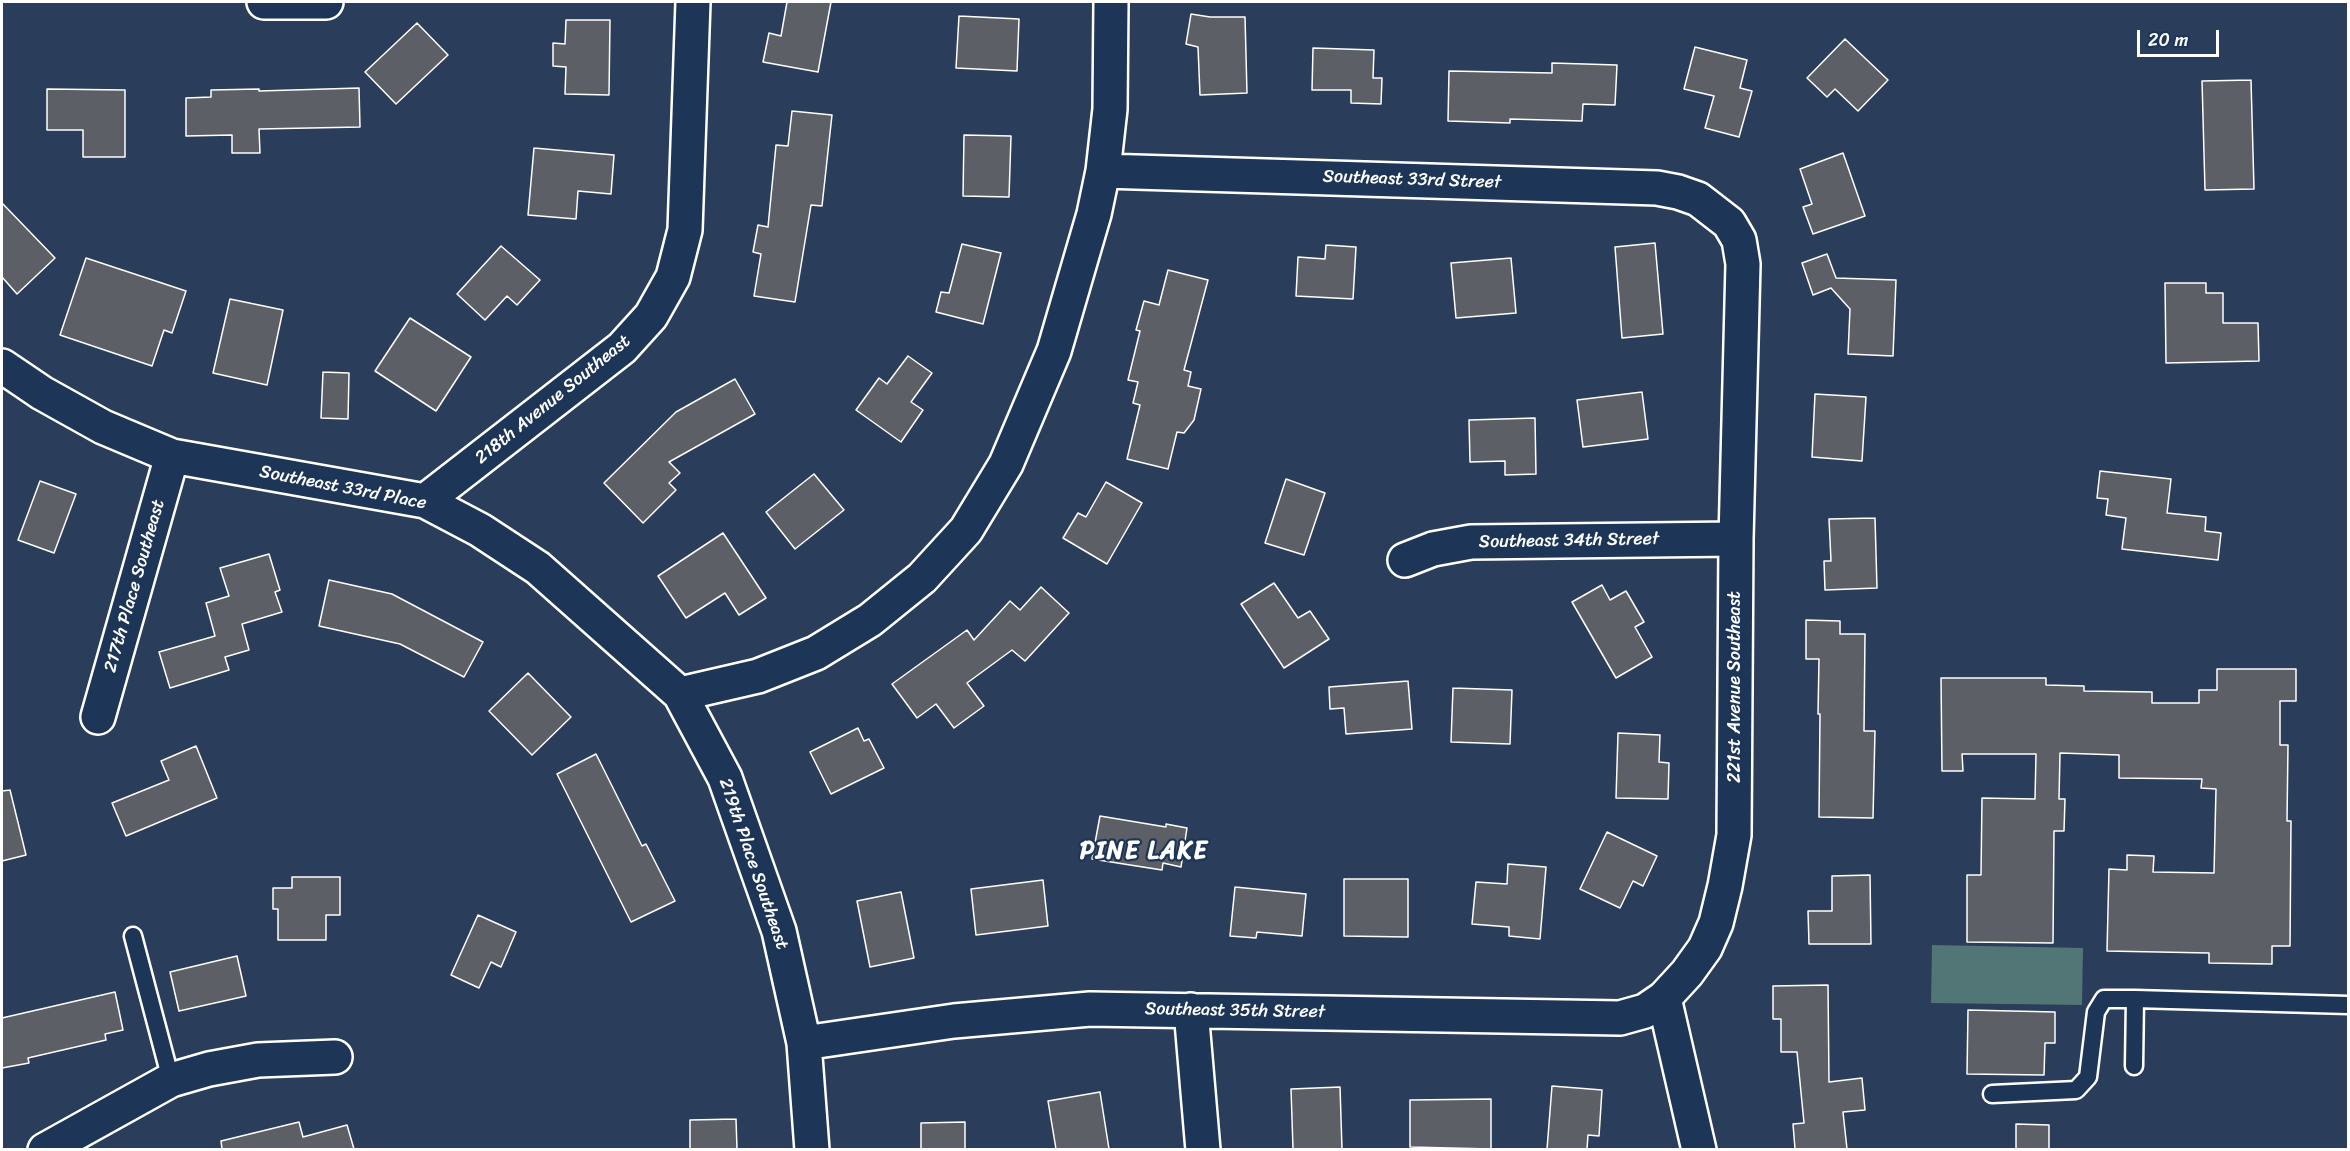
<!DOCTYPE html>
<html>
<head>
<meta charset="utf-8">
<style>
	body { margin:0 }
	#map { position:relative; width:2350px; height:1151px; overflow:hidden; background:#2a3d5a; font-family:Sriracha,sans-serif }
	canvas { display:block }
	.frame { position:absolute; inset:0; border:3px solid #fff; pointer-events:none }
	.scale { position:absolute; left:2137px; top:30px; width:82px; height:27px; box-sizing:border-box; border:3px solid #fff; border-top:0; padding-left:8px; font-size:18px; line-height:21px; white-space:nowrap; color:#fff; -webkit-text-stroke:4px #1d3557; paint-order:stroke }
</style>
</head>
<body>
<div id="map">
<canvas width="2350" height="1151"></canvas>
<div class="frame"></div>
<div class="scale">20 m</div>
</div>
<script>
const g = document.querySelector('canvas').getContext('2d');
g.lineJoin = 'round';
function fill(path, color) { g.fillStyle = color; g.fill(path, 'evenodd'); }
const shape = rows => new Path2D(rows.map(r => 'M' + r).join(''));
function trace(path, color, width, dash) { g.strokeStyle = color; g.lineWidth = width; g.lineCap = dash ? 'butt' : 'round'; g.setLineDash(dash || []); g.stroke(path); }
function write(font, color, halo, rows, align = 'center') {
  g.font = font + ' Sriracha,sans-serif'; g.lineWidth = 4.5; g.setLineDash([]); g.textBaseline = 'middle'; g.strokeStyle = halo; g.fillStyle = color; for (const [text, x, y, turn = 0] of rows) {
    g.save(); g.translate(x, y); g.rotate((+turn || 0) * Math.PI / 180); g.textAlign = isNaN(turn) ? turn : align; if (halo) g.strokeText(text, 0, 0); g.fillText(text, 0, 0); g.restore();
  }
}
const green = shape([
	[1932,945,2083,948,2082,1005,1931,1003]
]);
const building = shape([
	[787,2,831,2,818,72,763,62,769,33,781,36,787,2],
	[1191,14,1210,17,1245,17,1247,93,1200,95,1198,47,1186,44,1191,14],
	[959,16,1019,19,1017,71,956,68,959,16],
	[566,20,610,20,609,95,565,94,566,67,553,66,553,43,565,44,566,20],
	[417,23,448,55,396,104,365,72,417,23],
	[1845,39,1888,80,1858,111,1835,89,1827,97,1807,78,1845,39],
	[1695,47,1747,60,1740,88,1752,91,1739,137,1705,128,1714,96,1684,89,1695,47],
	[1313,48,1374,50,1373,78,1382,78,1381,104,1351,103,1351,90,1312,90,1313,48],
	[1552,63,1617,65,1615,105,1583,104,1582,121,1510,119,1510,123,1448,121,1449,71,1552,73,1552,63],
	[2251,80,2254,189,2205,190,2202,81,2251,80],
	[359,88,360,127,259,129,260,153,232,153,232,135,186,136,186,98,211,97,211,90,259,89,259,91,359,88],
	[47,89,125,90,125,157,83,157,83,130,47,130,47,89],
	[792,111,832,115,822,206,811,205,795,302,754,296,761,254,753,252,758,225,768,227,776,145,788,146,792,111],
	[964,135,1011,136,1009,197,963,196,964,135],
	[534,148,614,155,611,194,578,191,576,219,528,215,534,148],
	[1843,153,1865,216,1813,234,1803,207,1812,204,1800,169,1843,153],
	[2,203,55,258,17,294,2,277,2,203],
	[1655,243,1663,334,1622,338,1615,247,1655,243],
	[962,244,1001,253,983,324,936,312,941,292,949,293,962,244],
	[1326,245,1356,247,1353,299,1296,296,1298,257,1325,259,1326,245],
	[501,246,540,280,517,305,507,296,485,320,457,294,501,246],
	[1827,254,1836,278,1896,280,1893,356,1848,354,1850,309,1831,288,1813,295,1802,263,1827,254],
	[86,258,186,291,172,333,164,330,152,366,60,335,86,258],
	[1511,258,1516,313,1456,318,1451,263,1511,258],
	[1168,270,1208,280,1184,370,1191,372,1188,386,1201,389,1194,420,1184,433,1177,432,1168,469,1127,459,1140,405,1133,403,1138,382,1128,380,1140,331,1136,330,1144,301,1159,305,1168,270],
	[2165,283,2206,283,2206,293,2223,293,2223,323,2258,323,2259,361,2166,363,2165,283],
	[230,299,283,310,267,385,213,373,230,299],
	[410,318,471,357,436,411,375,371,410,318],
	[908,356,932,373,911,402,923,410,901,442,856,410,879,378,887,384,908,356],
	[323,372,349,373,348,419,321,418,323,372],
	[735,379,755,414,669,462,680,473,669,483,676,490,643,523,604,483,676,412,735,379],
	[1642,392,1648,439,1583,447,1577,400,1642,392],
	[1815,394,1866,397,1862,461,1812,457,1815,394],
	[1535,418,1536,474,1505,475,1505,461,1470,462,1469,420,1535,418],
	[2100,471,2171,479,2167,513,2206,517,2205,531,2221,533,2218,560,2122,549,2126,518,2106,515,2108,499,2097,498,2100,471],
	[814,474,844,510,795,549,766,512,814,474],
	[1286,479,1325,493,1304,555,1265,543,1286,479],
	[40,481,76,494,54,553,18,540,40,481],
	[1106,482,1142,503,1107,564,1063,538,1078,513,1086,517,1106,482],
	[1875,518,1877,588,1825,590,1824,561,1831,561,1829,519,1875,518],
	[723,533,766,598,739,615,725,593,686,618,658,576,723,533],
	[269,554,280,590,275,592,282,612,242,624,249,650,225,657,229,670,170,688,159,652,215,636,206,603,229,596,220,568,269,554],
	[329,580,392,594,483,642,464,677,400,644,319,626,329,580],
	[1274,583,1298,618,1310,611,1329,639,1284,668,1241,604,1274,583],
	[1602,585,1610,600,1626,591,1644,622,1635,627,1652,657,1616,678,1572,602,1602,585],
	[1041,587,1069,613,1025,661,1012,650,967,683,984,706,954,728,936,704,917,718,892,684,967,630,974,640,1010,601,1020,610,1041,587],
	[1806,620,1840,621,1840,634,1865,634,1864,731,1875,731,1873,818,1819,817,1820,714,1818,714,1819,659,1806,659,1806,620],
	[2217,669,2296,669,2296,701,2280,701,2280,745,2288,745,2287,821,2291,821,2290,946,2272,946,2272,964,2209,963,2209,953,2107,951,2109,869,2127,870,2127,855,2154,856,2153,872,2214,873,2216,789,2201,788,2202,779,2119,778,2119,755,2060,753,2059,799,2065,799,2064,831,2054,831,2053,943,1967,942,1967,875,1981,875,1982,798,2035,799,2036,754,1962,754,1963,771,1942,771,1941,678,2046,678,2046,685,2084,686,2084,691,2152,692,2152,703,2199,703,2199,690,2217,690,2217,669],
	[528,673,571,717,532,755,489,711,528,673],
	[1408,681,1412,729,1346,734,1344,708,1330,709,1329,687,1408,681],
	[1453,688,1512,690,1510,744,1451,742,1453,688],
	[858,728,864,741,869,739,884,768,831,794,810,752,858,728],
	[1618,733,1660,735,1659,762,1669,763,1668,799,1616,798,1618,733],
	[196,746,217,798,126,836,112,803,169,780,161,761,196,746],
	[596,754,642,846,646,844,675,901,631,922,557,774,596,754],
	[10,790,26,855,2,861,2,791,10,790],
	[1100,816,1166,827,1166,824,1187,828,1181,867,1163,863,1162,870,1092,859,1100,816],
	[1607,832,1657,856,1643,886,1633,881,1620,908,1580,889,1607,832],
	[1508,864,1546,867,1540,939,1509,936,1509,927,1472,924,1476,882,1507,884,1508,864],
	[1870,875,1871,944,1809,944,1808,911,1832,911,1832,876,1870,875],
	[292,877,340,877,340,915,326,915,326,940,278,940,278,909,273,909,273,888,292,888,292,877],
	[1344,879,1408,879,1408,937,1344,936,1344,879],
	[1043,880,1048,926,976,935,971,889,1043,880],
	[1235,887,1306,894,1302,936,1257,932,1256,938,1230,936,1235,887],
	[901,892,914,958,870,967,857,901,901,892],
	[478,915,516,932,501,967,491,962,479,988,451,975,478,915],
	[237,956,246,996,179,1011,170,972,237,956],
	[1828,985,1829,1082,1862,1078,1865,1110,1843,1112,1847,1149,1795,1149,1793,1124,1804,1123,1797,1052,1781,1052,1781,1019,1773,1019,1773,986,1828,985],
	[115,992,123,1030,105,1034,106,1040,28,1058,29,1063,2,1068,2,1018,115,992],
	[1968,1010,2055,1012,2055,1043,2045,1043,2044,1075,1967,1074,1968,1010],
	[1552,1086,1602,1090,1599,1136,1588,1135,1587,1149,1547,1149,1552,1086],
	[1340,1087,1342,1149,1293,1149,1291,1089,1340,1087],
	[1100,1092,1109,1149,1056,1149,1048,1101,1100,1092],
	[1491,1099,1491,1149,1410,1147,1410,1100,1491,1099],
	[736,1119,737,1149,690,1149,690,1120,736,1119],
	[299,1122,303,1137,347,1125,354,1149,222,1149,221,1141,299,1122],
	[965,1122,965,1149,921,1149,921,1123,965,1122],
	[2016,1124,2049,1125,2049,1149,2016,1149,2016,1124]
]);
const lane = shape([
	[133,936,171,1080],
	[2134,1066,2135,999,2348,1005],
	[1992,1094,2076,1090,2088,1077,2096,1012,2104,999,2135,999]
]);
const street = shape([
	[264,2,326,2],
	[1103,171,1657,188,1678,192,1698,199,1729,223,1739,240,1743,264,1736,539,1734,835,1725,886,1716,923,1705,948,1687,973,1664,998,1699,1150],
	[2,366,42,393,103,427,172,456,425,501,480,530,538,568,680,694,725,778,779,931,804,1043,812,1150],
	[425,501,622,348,651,316,673,277,685,230,693,2],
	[1405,560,1433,549,1471,542,1736,539],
	[680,694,758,676,816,653,870,620,922,578,966,530,1006,464,1054,351,1094,214,1103,171,1110,109,1111,2],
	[98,717,172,456],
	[1191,1010,1203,1150],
	[804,1043,954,1021,1090,1009,1620,1018,1645,1011,1664,998],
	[45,1150,171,1080,209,1069,258,1060,335,1057]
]);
const streetNames = [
	["Southeast 33rd Street",1412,180,2],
	["218th Avenue Southeast",553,400,-39],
	["Southeast 33rd Place",343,488,11],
	["Southeast 34th Street",1569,541,-1],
	["217th Place Southeast",135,586,-74],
	["221st Avenue Southeast",1735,687,-90],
	["219th Place Southeast",753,864,71],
	["Southeast 35th Street",1235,1011,1]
];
const districtNames = [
	["PINE LAKE",1144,852]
];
fill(green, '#527576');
fill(building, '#5c5f66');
trace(building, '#fff', 1.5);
trace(lane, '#fff', 21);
trace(street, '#fff', 38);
trace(lane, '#1d3557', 16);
trace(street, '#1d3557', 33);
write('18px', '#fff', '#1d3557', streetNames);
g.letterSpacing = '1.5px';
write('bold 24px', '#fff', '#1d3557', districtNames);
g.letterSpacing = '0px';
</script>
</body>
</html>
